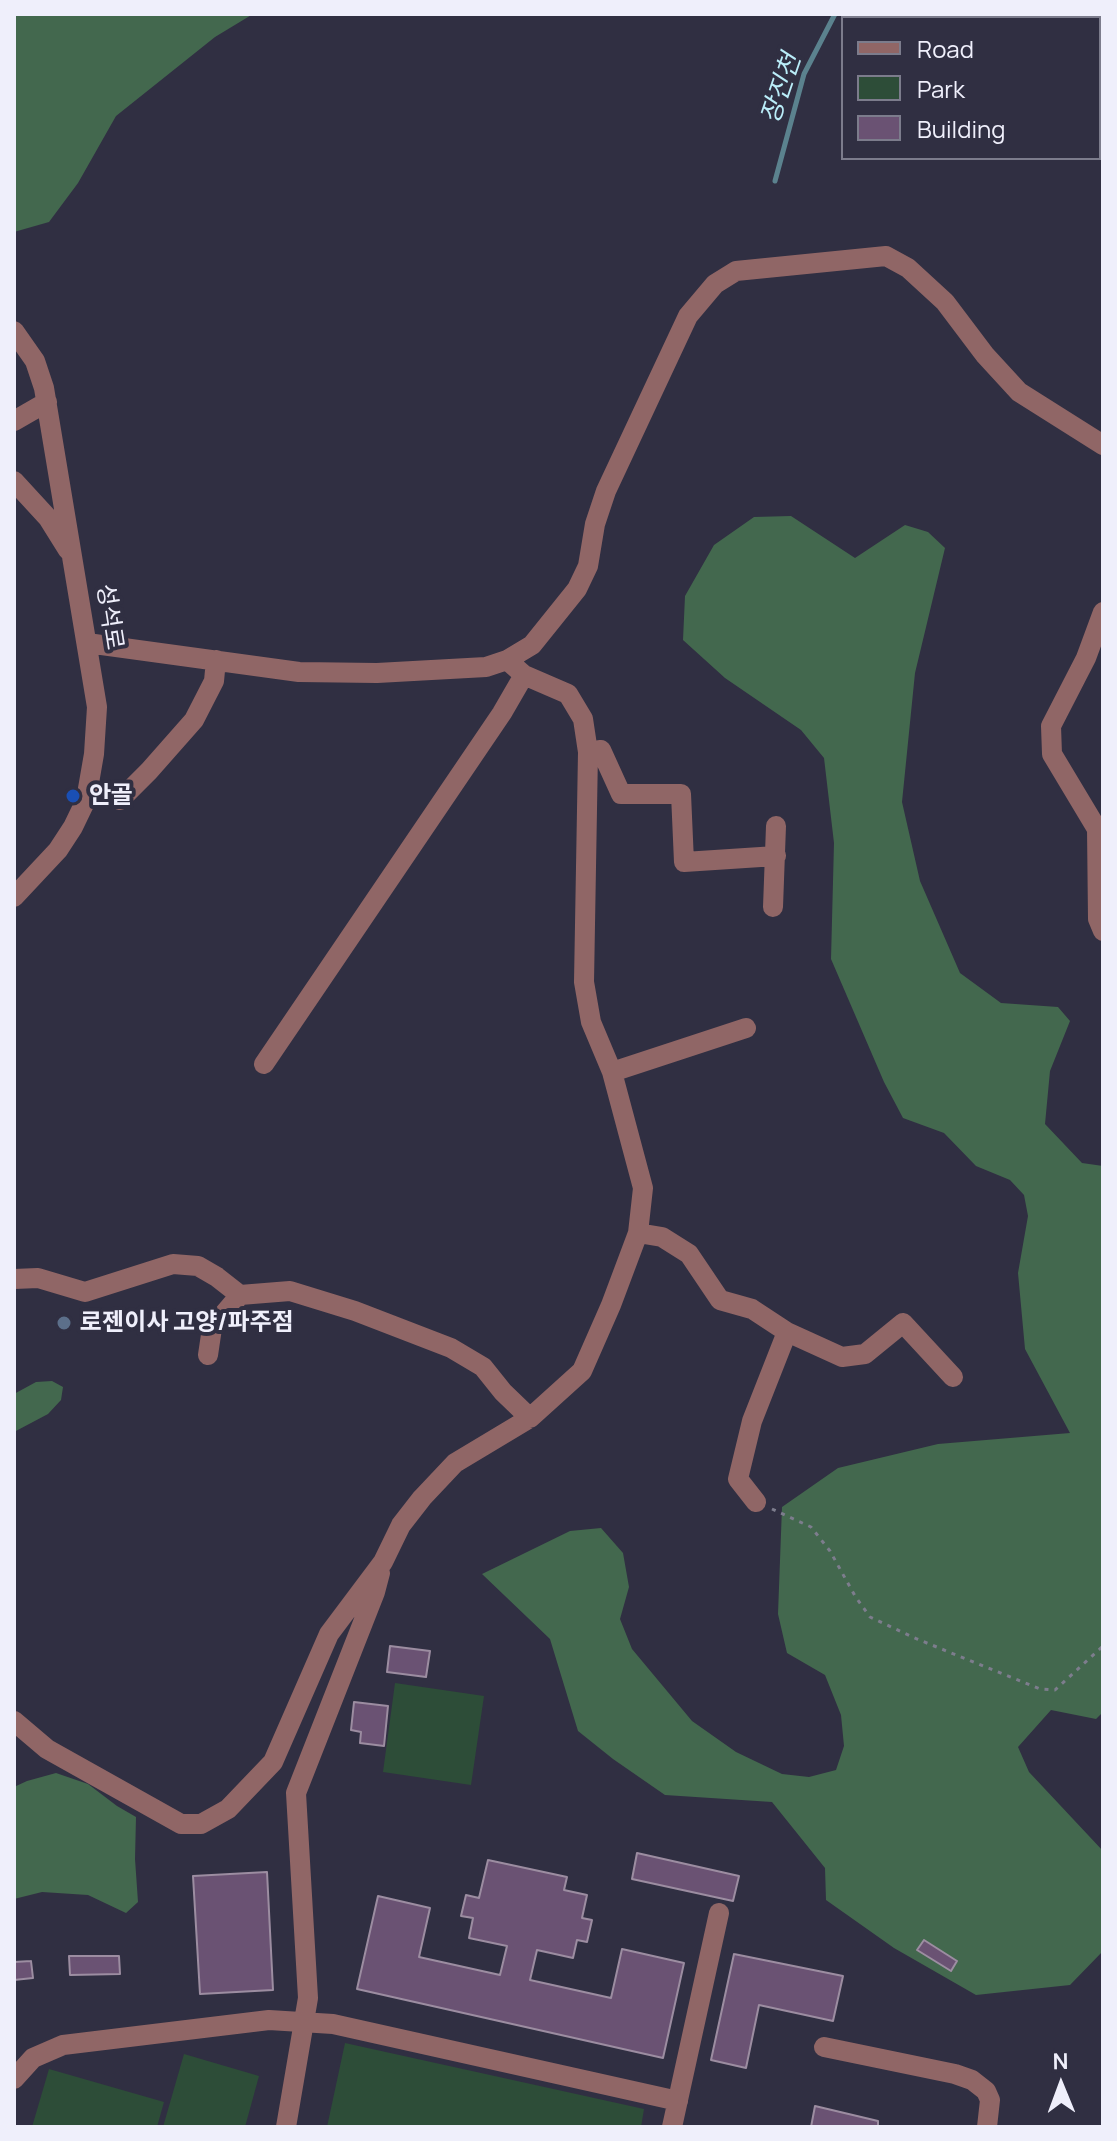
<!DOCTYPE html>
<html>
<head>
<meta charset="utf-8">
<style>
	body { margin:0 }
	#map { position:relative; width:1117px; height:2141px; overflow:hidden; background:#302f42; font-family:Manrope,sans-serif }
	canvas { display:block }
	.frame { position:absolute; inset:0; border:16px solid #efeffb; pointer-events:none }
	.legend { position:absolute; left:841px; top:16px; width:260px; height:144px; box-sizing:border-box; background:#302f42; border:2px solid #7c7c8c; margin:0; padding:10px 14px; list-style:none; font-size:24px; color:#efeffb }
	.legend li { display:flex; align-items:center; gap:16px; height:40px }
	.legend b { width:40px; border:2px solid #7c7c8c }
	.north { position:absolute; left:1021px; top:2045px; width:80px; height:80px; -webkit-text-stroke:6px #302f42; paint-order:stroke; rotate:359deg; font-size:22px; font-weight:700; line-height:32px; text-align:center; color:#efeffb }
	.north::after { content:''; display:block; margin:auto; width:28px; height:36px; background:#efeffb; clip-path:polygon(50% 0,100% 100%,50% 72%,0 100%) }
</style>
</head>
<body>
<div id="map">
<canvas width="1117" height="2141"></canvas>
<div class="frame"></div>
<ul class="legend">
<li><b style="height:10px;background:#906666"></b>Road</li>
<li><b style="height:22px;background:#2d4d38"></b>Park</li>
<li><b style="height:22px;background:#6a5273"></b>Building</li>
</ul>
<div class="north">N</div>
</div>
<script>
const g = document.querySelector('canvas').getContext('2d');
g.lineJoin = 'round';
function fill(path, color) { g.fillStyle = color; g.fill(path, 'evenodd'); }
const shape = rows => new Path2D(rows.map(r => 'M' + r).join(''));
function trace(path, color, width, dash) { g.strokeStyle = color; g.lineWidth = width; g.lineCap = dash ? 'butt' : 'round'; g.setLineDash(dash || []); g.stroke(path); }
function write(font, color, halo, rows, align = 'center') {
  g.font = font + ' Manrope,"Noto Sans KR",sans-serif'; g.lineWidth = 8; g.setLineDash([]); g.textBaseline = 'middle'; g.strokeStyle = halo; g.fillStyle = color; for (const [text, x, y, turn = 0] of rows) {
    g.save(); g.translate(x, y); g.rotate((+turn || 0) * Math.PI / 180); g.textAlign = isNaN(turn) ? turn : align; if (halo) g.strokeText(text, 0, 0); g.fillText(text, 0, 0); g.restore();
  }
}
const green = shape([
	[395,1683,484,1696,471,1785,383,1772],
	[345,2043,644,2109,641,2127,327,2127],
	[184,2054,259,2076,245,2127,163,2127],
	[49,2069,164,2102,157,2127,32,2127]
]);
const forest = shape([
	[14,14,253,14,215,37,116,116,78,183,49,222,14,232],
	[791,516,855,558,905,525,928,532,945,548,915,673,902,802,920,881,960,973,1001,1003,1058,1007,1070,1021,1050,1071,1045,1124,1082,1163,1103,1166,1103,1712,1096,1719,1051,1710,1018,1747,1029,1772,1103,1851,1103,1951,1070,1985,976,1995,894,1948,826,1900,825,1868,772,1802,665,1795,613,1759,578,1731,550,1639,482,1574,570,1531,601,1528,623,1553,629,1587,620,1619,632,1649,692,1721,736,1752,782,1774,809,1777,836,1770,844,1746,841,1715,825,1675,787,1653,778,1614,782,1507,838,1468,938,1444,1070,1433,1025,1349,1018,1273,1028,1216,1024,1195,1010,1180,976,1166,944,1133,903,1118,884,1082,831,959,834,843,824,758,801,730,725,678,683,640,685,596,714,545,754,517],
	[52,1381,63,1387,61,1400,48,1414,14,1432,14,1394,36,1382],
	[56,1773,88,1784,117,1806,136,1817,135,1859,138,1902,126,1913,88,1895,42,1892,14,1899,14,1787,27,1781]
]);
const stream = shape([
	[775,181,804,74,835,14]
]);
const building = shape([
	[390,1646,430,1651,426,1677,387,1672,390,1646],
	[354,1702,388,1706,384,1746,360,1743,361,1732,351,1730,354,1702],
	[637,1853,739,1876,733,1901,632,1879,637,1853],
	[488,1860,567,1877,564,1890,587,1895,582,1918,592,1920,587,1942,577,1940,573,1958,537,1950,530,1980,611,1998,622,1949,684,1963,663,2058,357,1989,378,1896,430,1908,419,1957,500,1975,507,1946,469,1938,473,1918,461,1916,466,1895,479,1898,488,1860],
	[267,1872,273,1990,200,1994,193,1876,267,1872],
	[924,1940,957,1961,951,1971,917,1950,924,1940],
	[734,1954,843,1976,833,2021,759,2005,746,2068,711,2060,734,1954],
	[69,1956,119,1956,120,1974,70,1975,69,1956],
	[31,1961,33,1978,14,1980,14,1962,31,1961],
	[815,2106,878,2121,878,2127,811,2127,815,2106]
]);
const path = shape([
	[772,1509,811,1527,830,1551,855,1596,870,1617,917,1639,1040,1689,1055,1690,1103,1646]
]);
const minor = shape([
	[14,331,35,361,44,388,97,707,94,754,86,800,73,827,58,850,14,897],
	[14,421,47,402],
	[14,481,48,518,68,550],
	[1103,612,1086,658,1051,726,1052,754,1097,829,1098,919,1103,931],
	[87,643,299,672,377,673,486,667,507,660,532,645,577,589,588,566,595,524,606,491,688,316,715,284,736,271,886,256,908,268,945,302,985,355,1019,392,1103,445],
	[588,752,601,750,621,794,681,794,684,862,776,856],
	[88,790,120,800,149,771,194,720,214,681,216,660],
	[773,907,776,826],
	[264,1064,502,713,524,675],
	[612,1072,746,1028],
	[638,1233,662,1237,689,1254,720,1300,752,1309,787,1332,842,1357,865,1354,903,1323,953,1377],
	[14,1279,38,1278,85,1292,173,1264,198,1266,217,1277,240,1295,290,1291,355,1311,451,1348,483,1367,503,1392,530,1418],
	[208,1355,212,1328,240,1295],
	[756,1502,738,1479,752,1421,787,1332],
	[14,1721,47,1749,181,1824,201,1824,228,1809,273,1762,329,1634,383,1562,401,1525,422,1498,455,1463,530,1418,582,1371,611,1305,638,1233,643,1188,612,1072,591,1022,584,982,588,752,583,719,568,694,524,675,507,660],
	[824,2047,955,2074,972,2080,986,2091,990,2100,987,2127],
	[14,2079,33,2058,63,2045,269,2020,333,2024,678,2101],
	[286,2127,308,1998,296,1793,375,1592,380,1573],
	[672,2127,719,1913]
]);
const markers = [
	[73,796,8,"#1a4fb4"],
	[64,1323,8,"#5c6f8a"]
];
const streetNames = [
	["성석로",109,617,81]
];
const poiNames = [
	["안골",89,796],
	["로젠이사 고양/파주점",80,1323]
];
const waterNames = [
	["장진천",782,89,-71]
];
fill(green, '#2d4d38');
fill(forest, '#43684e');
trace(stream, '#5b828e', 5);
fill(building, '#6a5273');
trace(building, '#9c8da1', 2);
trace(path, '#7d7d8d', 3, [4, 6]);
trace(minor, '#906666', 20);
for (const [x, y, r, color] of markers) { const dot = new Path2D(); dot.arc(x, y, r, 0, 2 * Math.PI); g.fillStyle = color; g.fill(dot); trace(dot, '#302f42', 3); }
write('24px', '#efeffb', '#302f42', streetNames);
write('bold 24px', '#efeffb', '#302f42', poiNames, 'left');
write('italic 26px', '#baedf9', '#302f42', waterNames);
</script>
</body>
</html>
